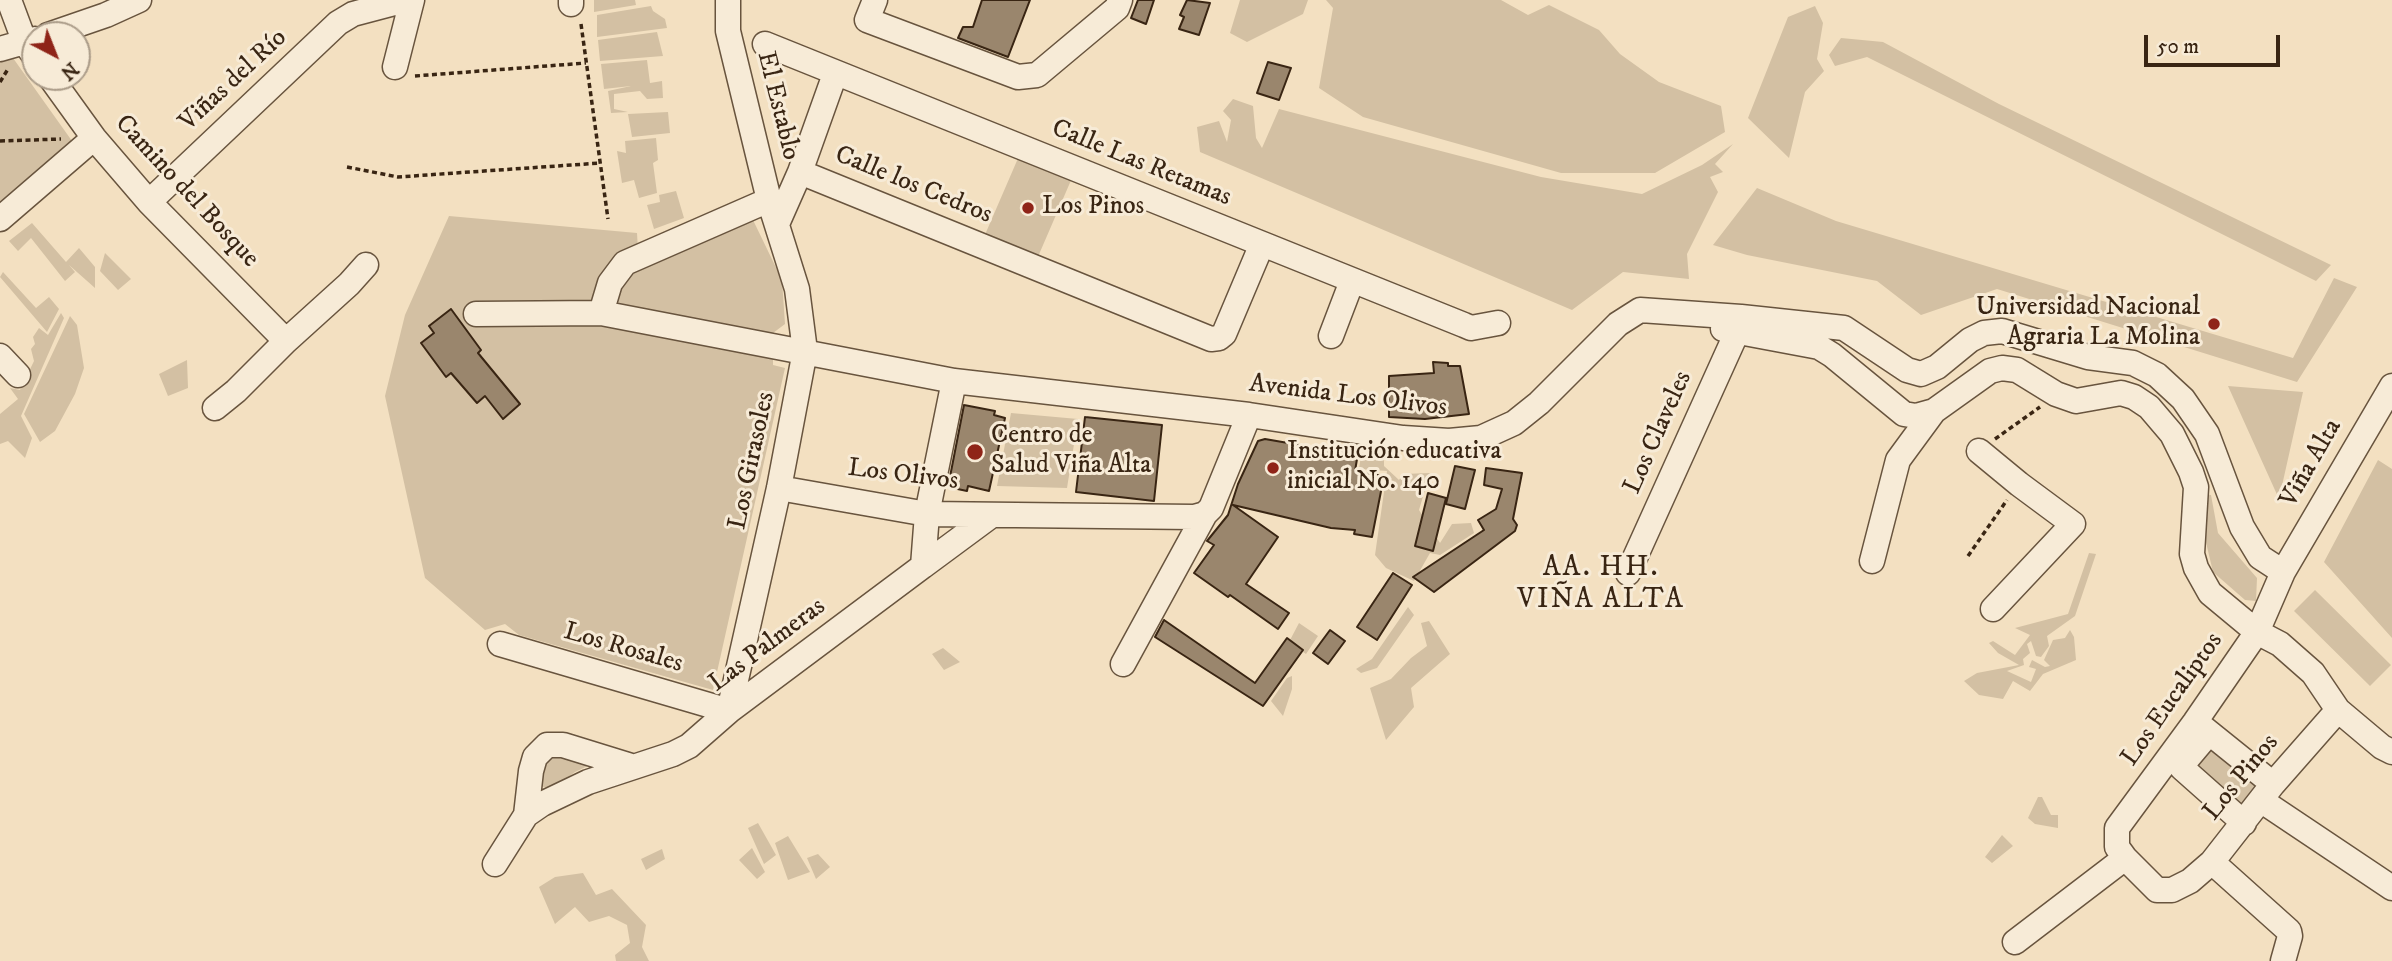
<!DOCTYPE html>
<html>
<head>
<meta charset="utf-8">
<style>
	body { margin:0 }
	#map { position:relative; width:2392px; height:961px; overflow:hidden; background:#f3e0c1; font-family:"IM FELL DW Pica",serif }
	canvas { display:block }
	.north { position:absolute; left:21px; top:21px; width:70px; height:70px; box-sizing:border-box; background:#f7ebd7; border:2px solid #ab9c89; border-radius:50%; rotate:138deg; font-size:19px; font-weight:700; line-height:28px; text-align:center; color:#392513 }
	.north::after { content:''; display:block; margin:auto; width:24px; height:32px; background:#8f2418; clip-path:polygon(50% 0,100% 100%,50% 72%,0 100%) }
	.scale { position:absolute; left:2144px; top:35px; width:136px; height:32px; box-sizing:border-box; border:4px solid #392513; border-top:0; padding-left:9px; font-size:21px; line-height:24px; white-space:nowrap; color:#392513; -webkit-text-stroke:5px #f7ebd7; paint-order:stroke }
</style>
</head>
<body>
<div id="map">
<canvas width="2392" height="961"></canvas>
<div class="north">N</div>
<div class="scale">50 m</div>
</div>
<script>
const g = document.querySelector('canvas').getContext('2d');
g.lineJoin = 'round';
function fill(path, color) { g.fillStyle = color; g.fill(path, 'evenodd'); }
const shape = rows => new Path2D(rows.map(r => 'M' + r).join(''));
function trace(path, color, width, dash) { g.strokeStyle = color; g.lineWidth = width; g.lineCap = dash ? 'butt' : 'round'; g.setLineDash(dash || []); g.stroke(path); }
function write(font, color, halo, rows, align = 'center') {
  g.font = font + ' "IM FELL DW Pica",serif'; g.lineWidth = 6; g.setLineDash([]); g.textBaseline = 'middle'; g.strokeStyle = halo; g.fillStyle = color; for (const [text, x, y, turn = 0] of rows) {
    g.save(); g.translate(x, y); g.rotate((+turn || 0) * Math.PI / 180); g.textAlign = isNaN(turn) ? turn : align; if (halo) g.strokeText(text, 0, 0); g.fillText(text, 0, 0); g.restore();
  }
}
const green = shape([
	[594,0,635,0,636,5,594,12],
	[1240,0,1308,0,1303,14,1247,42,1230,33],
	[1326,0,1501,0,1528,15,1549,5,1599,30,1620,54,1659,82,1721,106,1725,132,1655,173,1561,173,1363,117,1319,88,1333,8],
	[651,6,653,11,665,19,667,28,597,37,597,15],
	[1815,6,1823,23,1817,59,1824,71,1805,92,1789,158,1748,118,1788,17],
	[657,32,663,56,600,61,598,40],
	[1841,38,1883,42,1999,104,2331,265,2316,281,1867,57,1835,66,1829,55],
	[13,58,72,141,0,203,0,61],
	[647,60,650,83,662,81,663,98,647,99,640,91,614,94,614,109,628,112,611,113,608,91,631,86,604,89,601,64],
	[1233,99,1253,106,1256,138,1262,148,1279,109,1541,177,1642,194,1702,165,1733,144,1715,164,1723,172,1710,177,1718,192,1687,254,1689,279,1623,272,1572,310,1200,152,1197,127,1219,121,1227,142,1231,120,1223,111],
	[668,112,670,133,632,137,628,114],
	[656,138,658,160,653,163,657,193,639,198,634,180,622,183,617,151,626,153,625,141],
	[1019,156,1072,178,1037,259,984,237],
	[1757,188,1836,221,2293,358,2334,278,2357,287,2297,382,1997,289,1921,315,1877,281,1747,255,1713,245],
	[676,191,684,218,654,229,647,205,660,202,659,195],
	[449,216,637,233,639,267,753,220,782,280,785,324,773,333,773,365,785,368,713,690,519,635,505,624,485,630,425,578,385,396,405,315],
	[32,223,66,262,79,248,95,267,95,288,69,265,75,272,65,281,31,238,18,251,9,241],
	[105,253,131,279,118,290,100,271],
	[3,272,36,308,49,297,59,309,47,332,0,277],
	[61,313,64,318,21,416,32,438,25,458,8,441,0,444,0,414,18,399,10,388,20,390,34,361,31,349,35,344,33,337,39,328,48,335],
	[70,316,77,325,84,368,75,394,55,431,40,442,24,414],
	[187,360,188,388,168,396,159,374],
	[2228,386,2303,392,2279,499],
	[1011,413,1078,419,1067,488,997,486],
	[1361,455,1384,460,1384,466,1399,480,1403,474,1430,473,1419,510,1440,543,1452,524,1471,523,1474,533,1440,555,1430,553,1414,581,1386,568,1375,555,1387,471,1359,469],
	[2378,460,2392,469,2392,638,2324,562],
	[2204,494,2211,495,2218,533,2257,578,2256,601,2245,600,2213,572,2204,534],
	[2089,553,2096,554,2075,616,2047,636,2049,646,2041,657,2036,656,2031,641,2027,644,2030,653,2023,659,2024,665,2007,671,2031,682,2036,669,2029,667,2032,660,2045,667,2050,666,2044,660,2053,640,2065,638,2070,630,2074,637,2076,660,2043,674,2030,691,2013,681,2003,699,1979,695,1964,681,1977,673,2019,665,1998,653,1989,643,1993,641,2015,655,2030,635,2015,628,2068,614],
	[2315,590,2391,665,2370,686,2294,611],
	[1408,607,1414,615,1377,668,1361,673,1356,669,1372,659],
	[1429,621,1450,654,1411,688,1414,707,1386,740,1370,688,1391,679,1411,658,1427,646,1421,623],
	[1299,623,1318,636,1306,654,1289,642],
	[943,648,960,662,944,670,932,654],
	[1292,676,1292,689,1283,716,1271,701,1287,678],
	[2207,741,2264,786,2243,813,2186,768],
	[557,750,592,764,575,772,552,789,536,785,538,765],
	[2038,797,2042,797,2051,815,2058,815,2058,828,2035,824,2028,818],
	[758,823,776,855,764,864,748,828],
	[2002,835,2013,846,1992,863,1985,857],
	[788,836,810,872,788,880,775,843],
	[752,848,765,872,757,879,739,860],
	[662,849,665,859,646,870,641,859],
	[818,854,830,867,816,879,807,858],
	[583,873,596,895,612,889,646,925,642,947,649,961,616,961,615,955,630,943,627,925,609,916,589,922,575,907,555,924,539,887,555,877]
]);
const building = shape([
	[982,0,1030,0,1008,57,958,38,963,27,973,27,982,0],
	[1138,0,1154,0,1146,24,1131,18,1138,0],
	[1187,0,1210,3,1199,35,1179,29,1184,17,1180,15,1187,0],
	[1268,62,1291,68,1279,100,1257,93,1268,62],
	[451,309,481,350,478,353,520,404,503,419,485,396,477,403,451,373,446,377,421,343,434,333,429,326,451,309],
	[1433,362,1448,363,1448,366,1460,366,1469,414,1425,419,1389,417,1389,376,1434,373,1433,362],
	[964,405,995,411,994,415,1005,418,989,491,968,486,967,491,948,487,964,405],
	[1085,417,1162,425,1154,501,1076,492,1085,417],
	[1265,439,1340,452,1358,453,1355,471,1384,476,1372,537,1354,534,1355,530,1331,528,1233,505,1278,537,1246,584,1289,613,1278,629,1230,595,1228,597,1194,573,1214,545,1207,541,1228,515,1238,484,1258,441,1265,439],
	[1455,466,1475,470,1465,509,1446,504,1455,466],
	[1486,468,1522,473,1513,519,1517,525,1515,531,1434,592,1413,577,1484,530,1478,520,1496,509,1502,489,1484,485,1486,468],
	[1428,493,1446,498,1433,551,1415,546,1428,493],
	[1393,573,1412,585,1377,640,1357,627,1393,573],
	[1164,620,1255,683,1287,638,1303,650,1263,706,1155,637,1164,620],
	[1330,630,1345,641,1328,664,1313,653,1330,630]
]);
const path = shape([
	[581,24,608,219],
	[415,76,586,63],
	[0,82,8,69],
	[0,141,61,139],
	[347,167,398,177,600,163],
	[1995,439,2040,407],
	[1968,556,2007,500]
]);
const minor = shape([
	[9,0,25,43,35,57],
	[875,0,867,20,1018,77,1037,75,1117,8,1120,0],
	[571,4,571,0],
	[48,35,106,15,139,0],
	[765,44,1464,325,1471,328,1498,323],
	[0,49,35,39],
	[395,67,412,0],
	[50,77,94,138,149,202,286,341],
	[800,172,1211,339,1219,338,1224,334,1262,244],
	[149,202,338,23,353,14,406,0],
	[0,219,94,138],
	[777,224,800,172,835,74],
	[601,313,610,283,625,263,769,200],
	[476,314,601,313,954,381,1249,415,1403,438,1449,441,1481,438,1514,423,1539,403,1618,324,1640,310,1741,317,1844,328,1907,370,1921,374,1937,367,1970,340,1984,333,2002,331,2088,357,2133,363,2157,375,2183,399,2207,434,2242,527,2260,557,2283,572],
	[1723,329,1819,347,1832,355,1904,414,1916,416,1934,411,1990,371,2002,368,2017,370,2056,394,2076,401,2121,393,2134,397,2149,407,2172,434,2191,472,2196,487,2192,554,2196,568,2210,593,2257,632,2280,644,2313,673,2338,710,2382,747,2392,752],
	[1331,336,1352,281],
	[0,356,18,375],
	[215,408,236,391,286,341,349,284,366,265],
	[1979,451,2019,484,2073,524,1993,609],
	[779,488,927,514,1194,517,1205,514,1211,508,1249,415],
	[1872,561,1898,460,1934,411],
	[923,566,992,515],
	[1628,573,1737,332,1741,318],
	[500,644,729,711,779,488,805,351,797,289,769,200,728,31,728,0],
	[1123,664,1205,514],
	[2338,710,2273,784,2212,862,2190,881,2172,890,2157,890,2125,858,2117,847,2117,828,2195,722,2257,632,2283,572,2392,386],
	[2196,722,2273,784],
	[2209,733,2182,765,2182,768,2244,823],
	[2262,801,2392,888],
	[526,815,531,771,535,757,547,745,563,745,631,766],
	[2212,862,2289,931,2290,936,2283,961],
	[495,864,526,815,542,804,588,782,673,754,689,746,729,711,923,566,927,514,954,381],
	[2015,942,2125,858]
]);
const markers = [
	[1028,208,7,"#8f2418"],
	[2214,324,7,"#8f2418"],
	[975,452,9,"#8f2418"],
	[1273,468,7,"#8f2418"]
];
const streetNames = [
	["Viñas del Río",234,81,-43],
	["El Establo",777,106,76],
	["Calle Las Retamas",1141,164,22],
	["Calle los Cedros",913,186,22],
	["Camino del Bosque",186,192,47],
	["Avenida Los Olivos",1348,397,7],
	["Los Claveles",1659,433,-66],
	["Los Girasoles",753,461,-78],
	["Viña Alta",2312,464,-60],
	["Los Olivos",903,476,7],
	["Las Palmeras",768,646,-37],
	["Los Rosales",623,649,16],
	["Los Eucaliptos",2173,700,-55],
	["Los Pinos",2242,778,-51]
];
const poiNames = [
	["Los Pinos",1042,208],
	["Universidad Nacional",2200,309,"right"],
	["Agraria La Molina",2200,339,"right"],
	["Centro de",991,437],
	["Salud Viña Alta",991,467],
	["Institución educativa",1287,453],
	["inicial No. 140",1287,483]
];
const neighbourhoodNames = [
	["AA. HH.",1601,569],
	["VIÑA ALTA",1601,601]
];
fill(green, '#d3c0a3');
fill(building, '#9a866d');
trace(building, '#392513', 2);
trace(minor, '#68543e', 27);
trace(path, '#392513', 3.5, [5, 3.5]);
trace(minor, '#f7ebd7', 24);
for (const [x, y, r, color] of markers) { const dot = new Path2D(); dot.arc(x, y, r, 0, 2 * Math.PI); g.fillStyle = color; g.fill(dot); trace(dot, '#f7ebd7', 2.5); }
write('26px', '#392513', '#f7ebd7', streetNames);
write('26px', '#392513', '#f7ebd7', poiNames, 'left');
g.letterSpacing = '2px';
write('28px', '#392513', '#f7ebd7', neighbourhoodNames);
g.letterSpacing = '0px';
</script>
</body>
</html>
